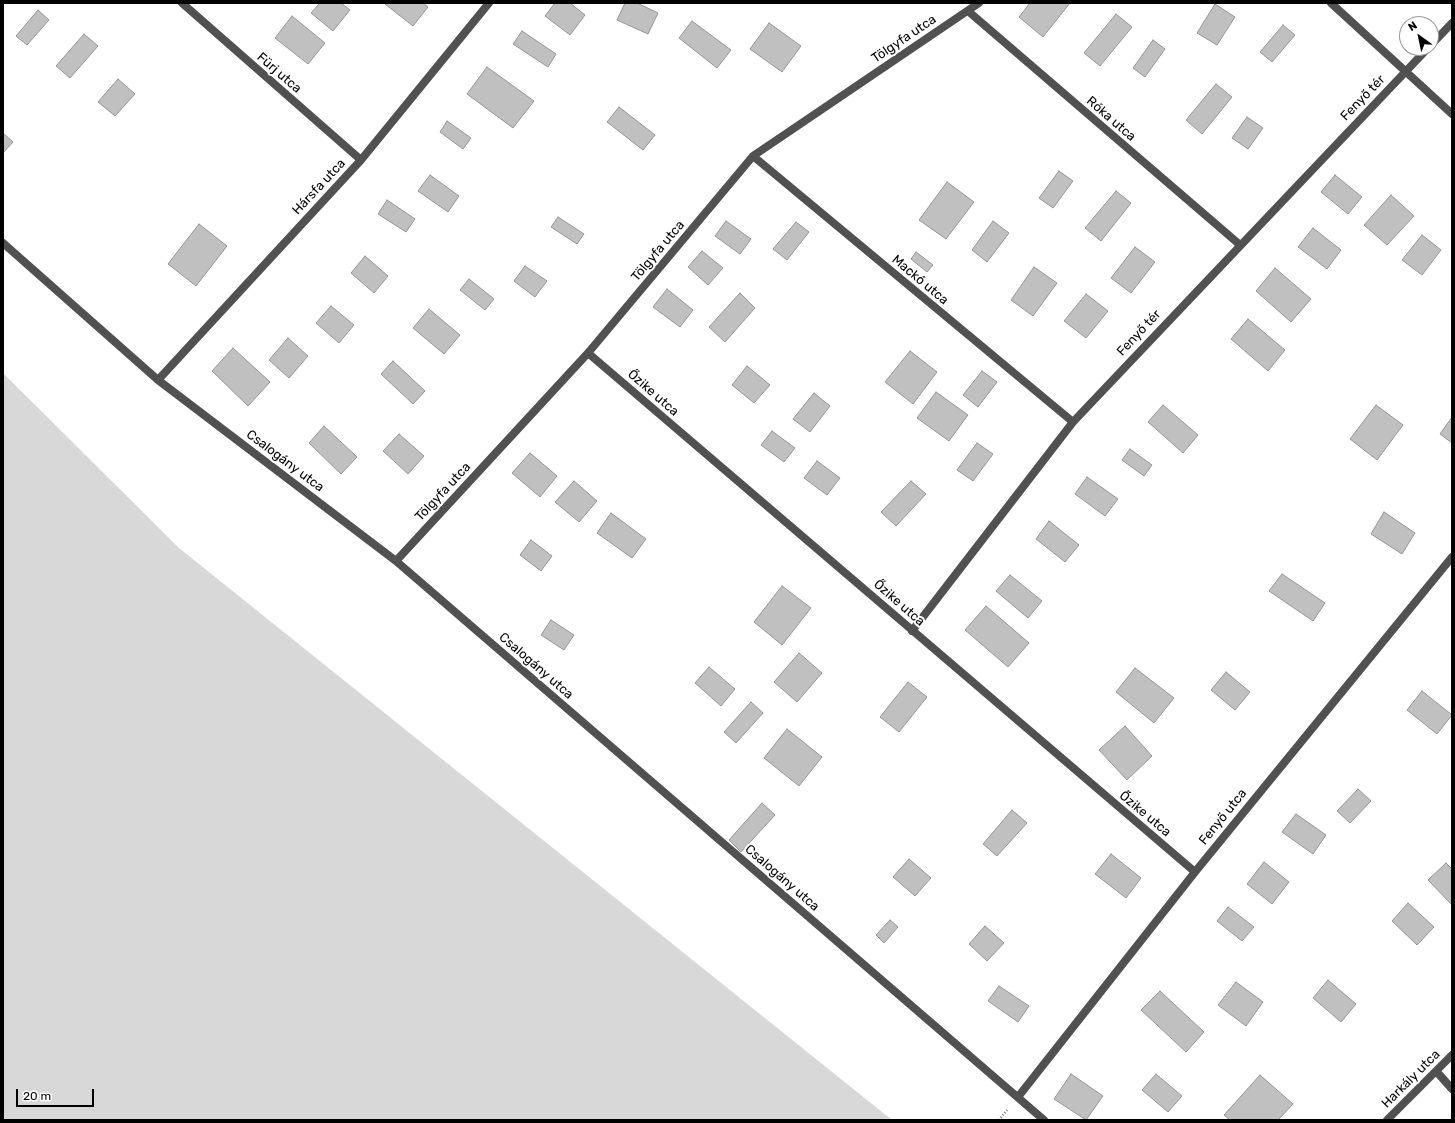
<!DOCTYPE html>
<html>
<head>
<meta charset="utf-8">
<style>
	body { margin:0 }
	#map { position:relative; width:1455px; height:1123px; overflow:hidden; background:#fff; font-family:Rubik,sans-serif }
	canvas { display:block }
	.frame { position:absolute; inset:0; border:4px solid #000; pointer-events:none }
	.north { position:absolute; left:1399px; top:16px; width:40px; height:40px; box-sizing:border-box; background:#fff; border:1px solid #999; border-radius:50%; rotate:327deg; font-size:11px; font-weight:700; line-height:16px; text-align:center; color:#000 }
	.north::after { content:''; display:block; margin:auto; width:14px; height:18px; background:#000; clip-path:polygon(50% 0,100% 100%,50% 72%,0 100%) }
	.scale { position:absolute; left:16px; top:1089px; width:78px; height:18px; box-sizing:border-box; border:2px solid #000; border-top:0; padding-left:5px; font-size:12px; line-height:14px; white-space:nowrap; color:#000; -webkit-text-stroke:3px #fff; paint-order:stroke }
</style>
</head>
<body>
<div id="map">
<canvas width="1455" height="1123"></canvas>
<div class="frame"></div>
<div class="north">N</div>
<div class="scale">20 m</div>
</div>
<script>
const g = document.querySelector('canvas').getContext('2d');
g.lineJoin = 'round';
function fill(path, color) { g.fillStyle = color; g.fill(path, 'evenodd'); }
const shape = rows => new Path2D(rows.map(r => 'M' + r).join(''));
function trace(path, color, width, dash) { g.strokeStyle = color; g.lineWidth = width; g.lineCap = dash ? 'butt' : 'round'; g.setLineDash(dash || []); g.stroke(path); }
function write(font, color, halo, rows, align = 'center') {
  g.font = font + ' Rubik,sans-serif'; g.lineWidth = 4; g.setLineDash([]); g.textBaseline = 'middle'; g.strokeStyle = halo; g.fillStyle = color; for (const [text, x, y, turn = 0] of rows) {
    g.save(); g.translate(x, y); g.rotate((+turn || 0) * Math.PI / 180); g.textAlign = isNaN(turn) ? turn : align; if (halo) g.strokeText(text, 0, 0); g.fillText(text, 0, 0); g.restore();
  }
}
const green = shape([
	[3,373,179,548,892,1120,3,1120]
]);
const building = shape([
	[320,3,341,3,350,10,333,31,311,13,320,3],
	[386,3,423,3,428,7,413,26,385,4,386,3],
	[555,3,570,3,585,15,570,35,545,16,555,3],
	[625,3,637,3,658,13,648,34,617,20,625,3],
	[1030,3,1070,3,1043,37,1019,17,1030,3],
	[1215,4,1235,17,1217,45,1197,33,1215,4],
	[38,10,49,20,27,45,16,36,38,10],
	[1116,14,1132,27,1100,66,1084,53,1116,14],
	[292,16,325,43,308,64,275,38,292,16],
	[692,21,731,50,717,68,679,38,692,21],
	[769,23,801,46,782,72,750,49,769,23],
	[1283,25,1295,35,1272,62,1260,52,1283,25],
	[522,31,556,54,548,67,513,44,522,31],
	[84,34,98,46,70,78,56,66,84,34],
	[1153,40,1165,49,1145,77,1133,68,1153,40],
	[487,67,534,101,513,128,467,94,487,67],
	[118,79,135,94,115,116,98,102,118,79],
	[1216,84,1232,97,1202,134,1186,120,1216,84],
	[619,107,655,135,643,150,607,122,619,107],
	[1247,117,1263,128,1248,149,1232,138,1247,117],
	[447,121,471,138,463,149,440,132,447,121],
	[3,133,13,142,3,153,3,133],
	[1059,171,1073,181,1053,208,1039,198,1059,171],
	[430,175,459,196,448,212,418,191,430,175],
	[1335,175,1362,197,1348,214,1321,192,1335,175],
	[947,182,974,202,946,239,919,220,947,182],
	[1116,191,1131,203,1101,241,1085,228,1116,191],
	[1391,195,1414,216,1387,245,1364,225,1391,195],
	[387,200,415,219,406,232,378,214,387,200],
	[558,217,584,234,577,244,551,227,558,217],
	[726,221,751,239,740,254,715,236,726,221],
	[993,221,1009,233,987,262,972,250,993,221],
	[796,222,809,232,787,260,773,249,796,222],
	[199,224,227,246,196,286,168,264,199,224],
	[1313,228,1341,250,1327,269,1298,247,1313,228],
	[1422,235,1441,250,1422,275,1402,260,1422,235],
	[1135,247,1155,262,1131,293,1111,278,1135,247],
	[702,251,723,268,708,285,688,267,702,251],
	[916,252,933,265,927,272,911,259,916,252],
	[365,256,388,276,374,293,351,273,365,256],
	[525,266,547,281,535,297,514,281,525,266],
	[1034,267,1057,283,1033,316,1011,300,1034,267],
	[1275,268,1311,299,1291,322,1256,291,1275,268],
	[469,279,494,299,485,310,460,290,469,279],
	[667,289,693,310,680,327,653,307,667,289],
	[740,293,755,308,725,342,709,327,740,293],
	[1086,294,1108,311,1086,338,1064,321,1086,294],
	[331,306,354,325,339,343,316,323,331,306],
	[429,309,460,335,444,354,413,328,429,309],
	[1248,319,1285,350,1268,371,1231,339,1248,319],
	[288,338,308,356,289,378,269,360,288,338],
	[233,348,270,382,248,406,212,371,233,348],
	[910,351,937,372,913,404,885,382,910,351],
	[393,361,425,391,413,404,381,374,393,361],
	[747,366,770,385,754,403,732,385,747,366],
	[982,371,997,382,978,407,963,395,982,371],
	[936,392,968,415,949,441,917,418,936,392],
	[814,393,830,406,810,432,793,419,814,393],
	[1163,405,1198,435,1183,453,1148,422,1163,405],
	[1376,405,1403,425,1377,460,1350,439,1376,405],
	[1452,417,1452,443,1440,434,1452,417],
	[324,426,357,457,341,474,309,443,324,426],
	[772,431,795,448,784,462,761,445,772,431],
	[399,434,424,456,408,474,383,451,399,434],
	[977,443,993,454,973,481,957,470,977,443],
	[1130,449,1152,465,1144,476,1122,460,1130,449],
	[530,453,557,476,540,497,512,473,530,453],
	[817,461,840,478,827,495,804,478,817,461],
	[1087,477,1118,499,1105,516,1075,494,1087,477],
	[574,481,597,501,579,522,555,502,574,481],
	[911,481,926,494,896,526,881,512,911,481],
	[1384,512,1415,533,1402,554,1371,534,1384,512],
	[611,513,646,539,632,558,597,533,611,513],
	[1049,521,1079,545,1065,562,1036,539,1049,521],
	[531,540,552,556,541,571,520,555,531,540],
	[1282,574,1325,603,1313,621,1269,591,1282,574],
	[1010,575,1042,601,1028,618,996,591,1010,575],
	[782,586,811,608,782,645,754,622,782,586],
	[986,606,1029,643,1008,667,965,630,986,606],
	[551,620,574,635,564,650,541,635,551,620],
	[799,653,822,673,797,702,774,682,799,653],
	[709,667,735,689,721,706,695,683,709,667],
	[1135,668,1174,698,1154,723,1116,692,1135,668],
	[1226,672,1250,692,1235,710,1211,690,1226,672],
	[908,682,927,697,899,732,880,717,908,682],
	[1422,691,1452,715,1437,734,1407,710,1422,691],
	[751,702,763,713,736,743,724,732,751,702],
	[1125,726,1152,756,1127,780,1099,750,1125,726],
	[787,729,822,757,799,786,764,758,787,729],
	[1358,789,1371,801,1350,823,1337,811,1358,789],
	[762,803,775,815,741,852,729,840,762,803],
	[1012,810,1027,823,997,856,983,844,1012,810],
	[1296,814,1326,835,1313,854,1282,832,1296,814],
	[1111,854,1141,878,1126,898,1095,874,1111,854],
	[909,859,931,878,915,896,893,877,909,859],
	[1264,862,1289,882,1272,904,1247,884,1264,862],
	[1446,863,1452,869,1452,905,1428,880,1446,863],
	[1408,903,1434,927,1417,945,1392,921,1408,903],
	[1228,907,1254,927,1242,941,1217,921,1228,907],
	[890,920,898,927,884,943,876,935,890,920],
	[985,926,1004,943,987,961,969,944,985,926],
	[1328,980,1356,1004,1341,1022,1313,998,1328,980],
	[1236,982,1263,1002,1246,1026,1218,1005,1236,982],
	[999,986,1029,1006,1018,1022,988,1001,999,986],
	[1160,991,1204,1032,1186,1052,1141,1010,1160,991],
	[1071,1074,1103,1096,1086,1120,1054,1099,1071,1074],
	[1156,1074,1182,1096,1168,1112,1142,1090,1156,1074],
	[1260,1075,1293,1104,1278,1120,1230,1120,1224,1115,1260,1075]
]);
const path = shape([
	[999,1120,1007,1110]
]);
const street = shape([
	[182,3,361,160],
	[1331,3,1452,114],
	[968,11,1239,244],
	[1431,45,1452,23],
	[753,156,1073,422],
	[3,243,158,380,396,561,1044,1120],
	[588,353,1195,872],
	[158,380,361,160,489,3],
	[396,561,588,353,753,156,979,3],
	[912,631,1073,422,1428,48],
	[1437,1072,1452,1089],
	[1018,1097,1195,872,1452,557],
	[1387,1120,1452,1055]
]);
const streetNames = [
	["Tölgyfa utca",904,39,-34],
	["Fürj utca",279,73,41],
	["Fenyő tér",1363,98,-46],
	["Róka utca",1111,119,41],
	["Hársfa utca",319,187,-47],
	["Tölgyfa utca",658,251,-50],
	["Mackó utca",920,280,40],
	["Fenyő tér",1139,333,-47],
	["Őzike utca",653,393,41],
	["Csalogány utca",285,461,37],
	["Tölgyfa utca",443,492,-47],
	["Őzike utca",899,603,41],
	["Csalogány utca",536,666,41],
	["Őzike utca",1145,814,40],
	["Fenyő utca",1223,817,-51],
	["Csalogány utca",782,878,41],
	["Harkály utca",1411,1079,-45]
];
fill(green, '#d8d8d8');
fill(building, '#c0c0c0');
trace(building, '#959595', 1);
trace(path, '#737373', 2.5, [1, 2]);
trace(street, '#515151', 8);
write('13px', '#000', '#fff', streetNames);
</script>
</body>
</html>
